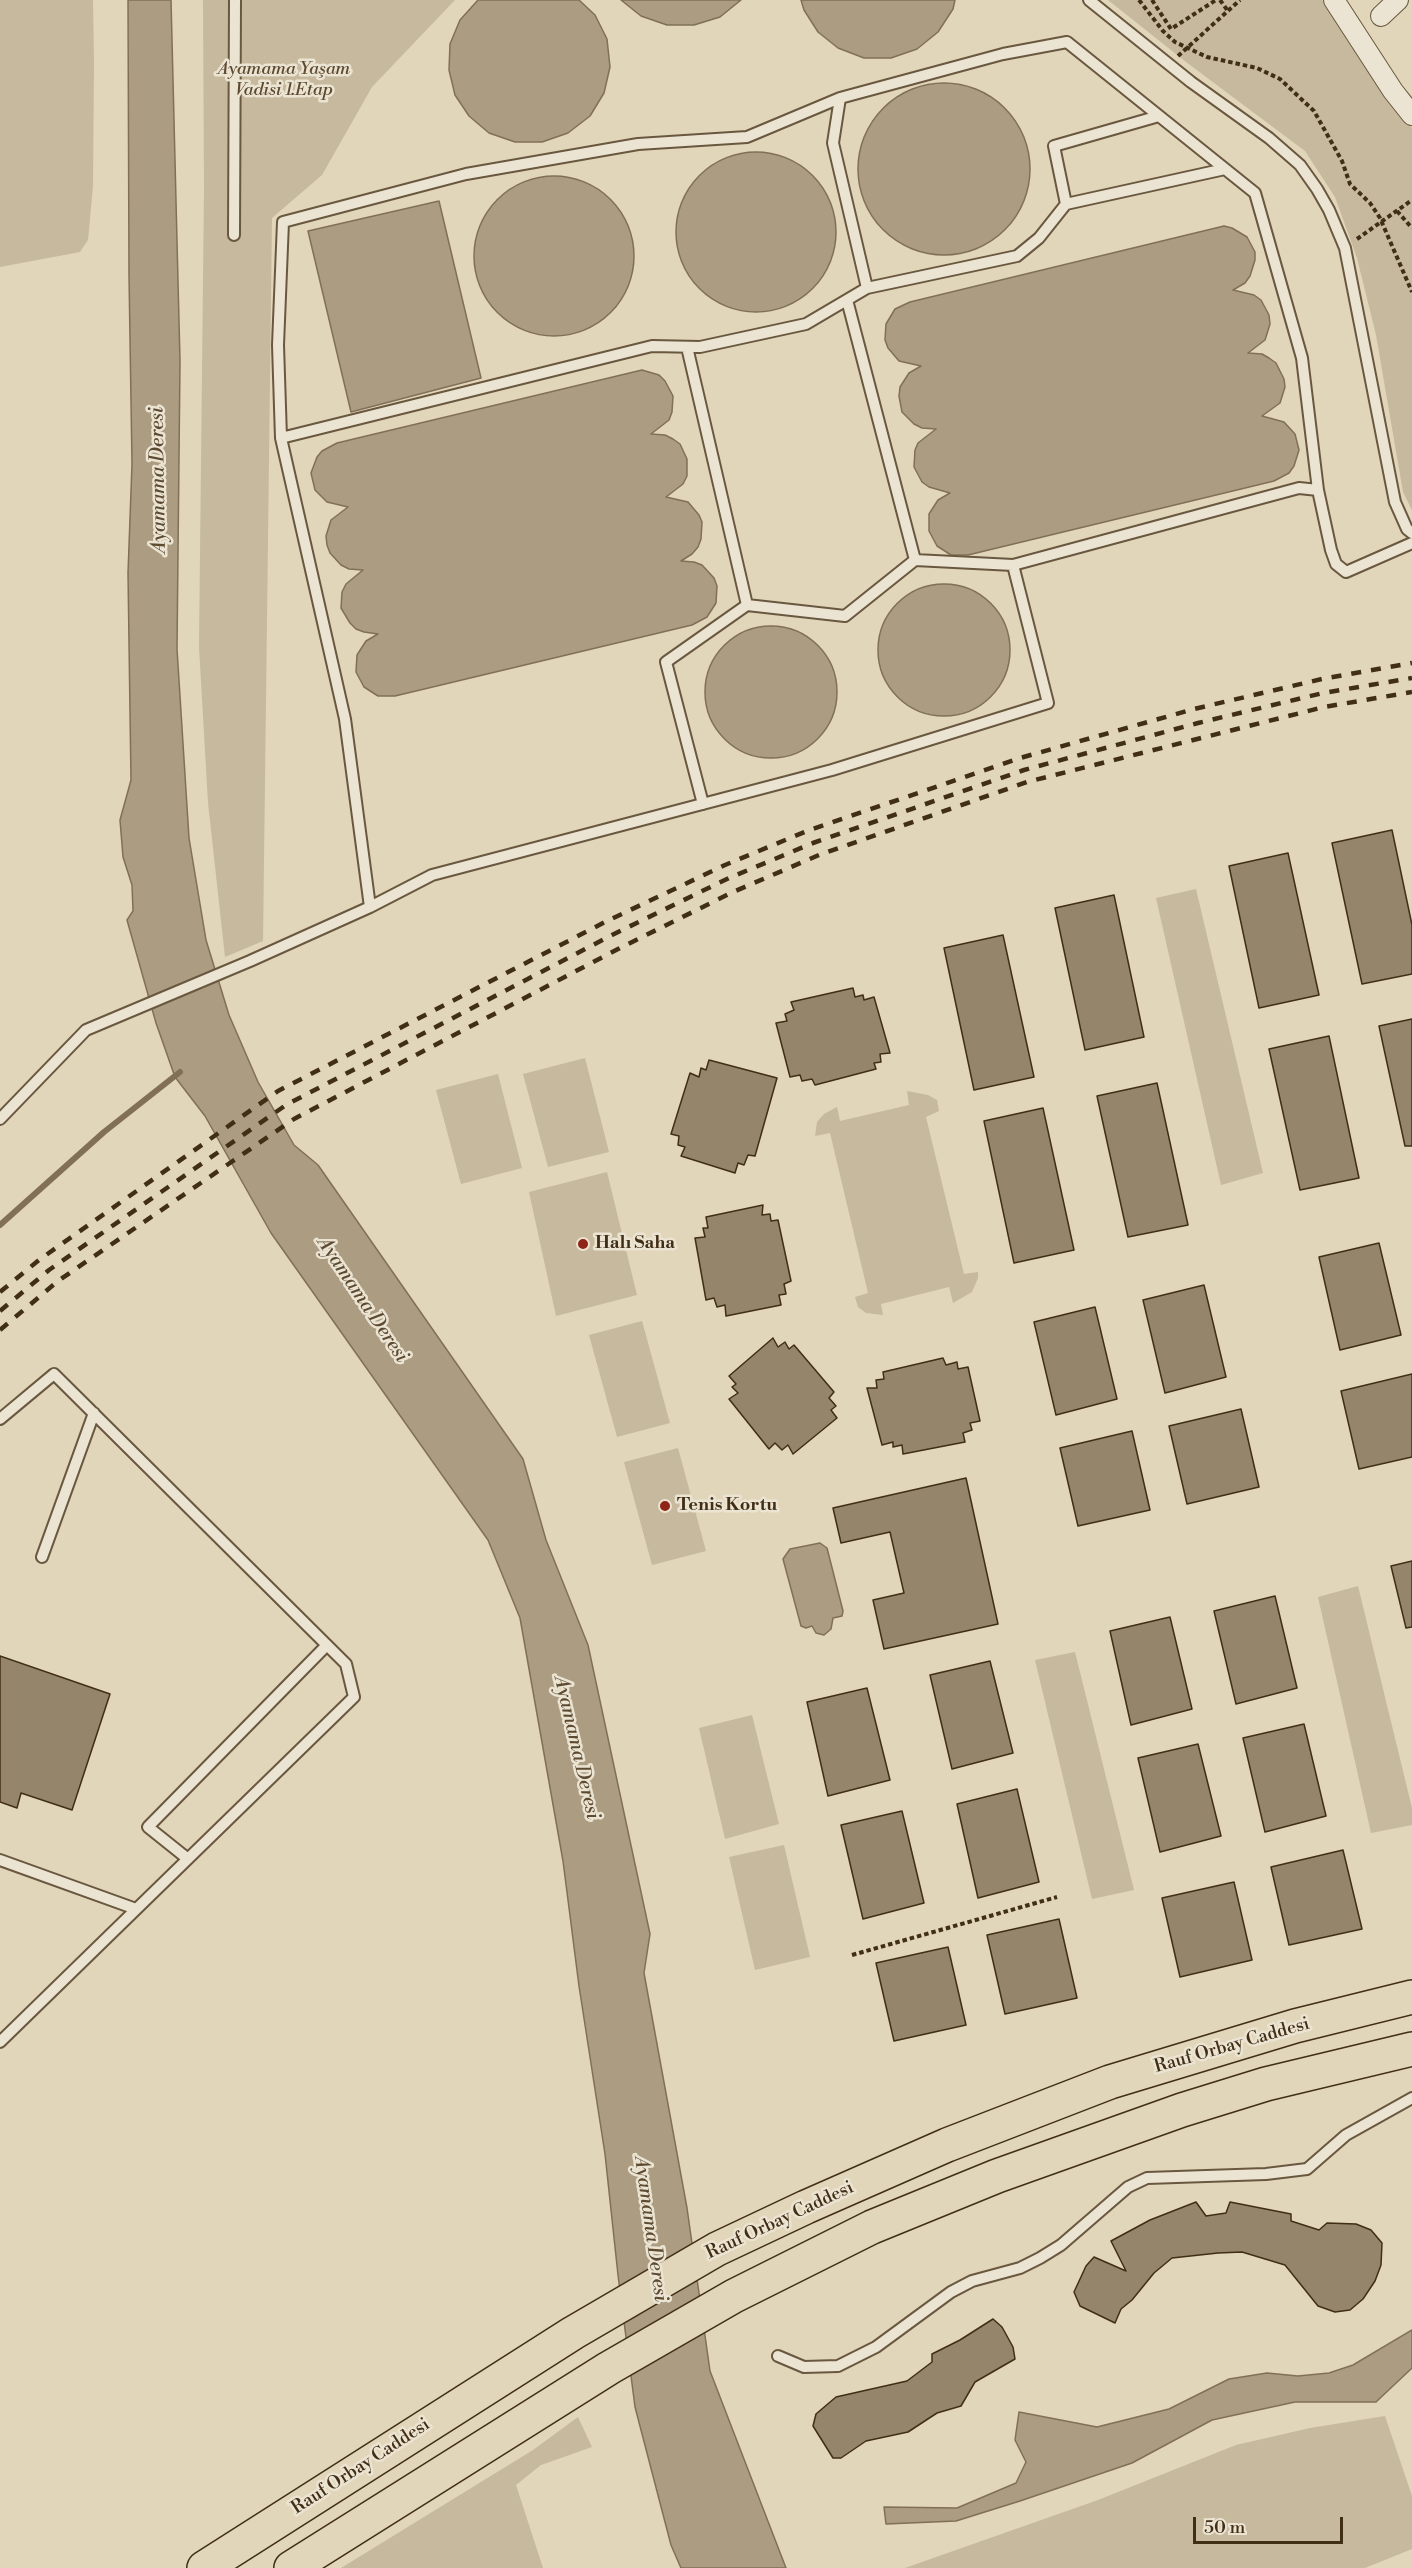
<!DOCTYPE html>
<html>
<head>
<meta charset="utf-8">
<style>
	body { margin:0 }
	#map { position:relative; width:1412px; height:2568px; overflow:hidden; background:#e1d5ba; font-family:"Libre Bodoni",serif }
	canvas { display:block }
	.scale { position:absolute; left:1193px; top:2517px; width:150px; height:27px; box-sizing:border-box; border:3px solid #412e16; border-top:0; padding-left:8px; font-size:18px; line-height:21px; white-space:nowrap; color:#412e16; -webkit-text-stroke:4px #ece4d2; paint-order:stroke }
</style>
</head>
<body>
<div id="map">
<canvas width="1412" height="2568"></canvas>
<div class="scale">50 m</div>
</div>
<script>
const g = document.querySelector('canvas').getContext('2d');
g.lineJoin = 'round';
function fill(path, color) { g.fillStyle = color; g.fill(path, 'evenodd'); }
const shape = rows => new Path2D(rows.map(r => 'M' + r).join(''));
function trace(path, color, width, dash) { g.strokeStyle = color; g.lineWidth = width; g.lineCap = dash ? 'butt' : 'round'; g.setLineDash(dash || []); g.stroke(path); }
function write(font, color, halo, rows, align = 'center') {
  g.font = font + ' "Libre Bodoni",serif'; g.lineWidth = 5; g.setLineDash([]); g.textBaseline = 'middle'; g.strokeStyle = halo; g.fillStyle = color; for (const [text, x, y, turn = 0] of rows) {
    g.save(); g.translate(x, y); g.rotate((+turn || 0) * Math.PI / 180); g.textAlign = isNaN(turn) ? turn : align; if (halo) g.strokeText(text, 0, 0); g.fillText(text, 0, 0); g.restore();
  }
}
const green = shape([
	[0,0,93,0,94,62,93,186,88,240,80,252,0,267],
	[203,0,455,0,372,87,322,175,272,218,263,941,225,957,208,803,199,647,204,188],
	[1108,0,1322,0,1412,128,1412,510,1403,492,1376,335,1357,258,1335,197,1305,151,1186,62],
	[1196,889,1263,1173,1221,1185,1156,898],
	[585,1058,609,1152,548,1167,523,1074],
	[498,1074,522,1168,461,1184,436,1090],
	[907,1091,928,1095,937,1100,939,1111,926,1117,964,1274,978,1272,978,1278,972,1292,953,1303,949,1287,881,1304,883,1315,866,1313,858,1307,855,1297,868,1293,830,1133,815,1136,817,1122,824,1114,837,1107,840,1121,909,1105],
	[607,1172,637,1295,556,1316,529,1192],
	[642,1321,670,1423,617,1437,589,1335],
	[678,1448,706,1551,652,1565,624,1462],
	[1358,1586,1412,1808,1412,1825,1371,1833,1318,1597],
	[1075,1652,1134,1890,1092,1899,1035,1660],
	[752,1715,779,1824,725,1839,699,1728],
	[784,1845,810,1957,755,1970,729,1857],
	[1385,2416,1412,2496,1412,2549,1365,2568,905,2568,1098,2500,1236,2445,1310,2428],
	[578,2417,592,2447,541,2465,516,2485,543,2568,341,2568,533,2450]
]);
const water = shape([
	[128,0,171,0,180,361,177,649,189,838,206,940,229,1015,258,1082,294,1145,318,1165,523,1459,546,1540,588,1645,650,1934,644,1973,687,2208,710,2371,786,2568,681,2568,671,2545,635,2407,618,2275,605,2154,579,1986,563,1861,520,1618,488,1540,271,1233,205,1116,175,1077,156,1023,127,920,133,911,132,885,123,857,120,820,131,780,128,573,132,464,129,275,128,0],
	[478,0,579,0,595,15,607,39,610,67,604,93,590,116,568,133,542,142,515,142,489,133,469,116,455,95,449,70,450,44,460,20,478,0],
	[621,0,741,0,720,17,694,25,667,25,641,16,621,0],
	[801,0,955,0,953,9,938,32,917,49,891,58,864,58,838,48,818,32,804,10,801,0],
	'858 169a86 86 0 1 1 172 0a86 86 0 1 1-172 0Z',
	'676 232a80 80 0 1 1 160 0a80 80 0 1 1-160 0Z',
	'474 256a80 80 0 1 1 160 0a80 80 0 1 1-160 0Z',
	[439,201,481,378,351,412,308,231,439,201],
	[1224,226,1232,228,1247,237,1255,252,1255,260,1250,276,1245,283,1233,290,1254,295,1261,300,1269,315,1270,324,1265,340,1248,353,1262,354,1269,358,1276,363,1284,379,1285,387,1280,403,1262,416,1284,422,1295,434,1299,450,1294,466,1289,473,1274,481,968,555,951,555,937,546,929,531,929,514,938,500,950,493,929,487,922,482,914,467,915,450,918,443,936,429,922,428,914,424,902,412,899,396,900,387,909,373,921,366,899,361,888,348,885,340,886,324,895,309,910,302,1224,226],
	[642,370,659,375,665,381,673,396,672,412,669,420,651,434,665,435,673,439,680,444,687,459,687,476,683,484,666,497,688,502,699,515,702,522,701,539,698,547,692,554,681,561,694,562,702,565,714,578,717,586,716,603,707,617,692,625,395,696,378,696,364,687,356,672,357,655,366,641,378,634,364,632,356,629,350,623,341,608,342,592,346,584,363,570,349,569,341,565,330,553,327,545,326,536,331,520,348,507,327,502,315,490,311,473,317,457,322,451,337,443,642,370],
	'878 650a66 66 0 1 1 132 0a66 66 0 1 1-132 0Z',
	'705 692a66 66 0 1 1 132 0a66 66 0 1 1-132 0Z',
	[820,1543,827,1548,843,1611,842,1616,833,1618,831,1629,824,1635,816,1633,812,1626,806,1628,801,1626,783,1559,790,1549,820,1543],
	[1412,2330,1412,2368,1376,2402,1295,2402,1212,2420,1132,2463,1020,2501,956,2521,886,2524,884,2507,957,2508,1016,2483,1026,2462,1015,2440,1019,2412,1097,2427,1169,2409,1229,2379,1267,2373,1298,2376,1329,2373,1353,2365,1412,2330]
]);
const stream = shape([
	[0,1225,104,1132,180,1072]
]);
const building = shape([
	[1392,830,1412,925,1412,974,1362,984,1332,843,1392,830],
	[1288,853,1319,995,1259,1008,1229,866,1288,853],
	[1114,895,1144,1037,1085,1050,1055,908,1114,895],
	[1003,935,1034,1077,974,1090,944,948,1003,935],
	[853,988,855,997,863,995,864,1000,874,997,890,1053,880,1054,881,1062,874,1063,876,1069,815,1085,812,1079,802,1081,800,1075,790,1077,776,1023,787,1021,785,1014,794,1010,791,1002,853,988],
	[1412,1019,1412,1146,1405,1146,1379,1026,1412,1019],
	[1329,1036,1359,1178,1300,1190,1269,1049,1329,1036],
	[709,1060,777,1078,755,1156,748,1155,744,1165,738,1163,735,1173,681,1156,685,1147,678,1145,679,1136,671,1134,690,1073,699,1077,701,1068,706,1070,709,1060],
	[1157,1083,1188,1225,1128,1237,1097,1096,1157,1083],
	[1043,1108,1074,1250,1014,1263,984,1121,1043,1108],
	[763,1205,762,1215,770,1214,771,1221,778,1220,791,1281,784,1284,786,1294,779,1295,781,1305,726,1316,725,1305,717,1307,714,1298,706,1300,695,1238,705,1237,703,1228,708,1228,706,1217,763,1205],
	[1379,1243,1401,1335,1340,1350,1319,1257,1379,1243],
	[1204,1285,1226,1377,1165,1393,1143,1300,1204,1285],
	[1095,1307,1117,1399,1056,1415,1034,1322,1095,1307],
	[773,1338,778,1347,785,1342,789,1349,794,1345,834,1392,829,1398,836,1406,831,1410,837,1418,793,1454,788,1445,782,1450,775,1443,769,1449,729,1399,738,1393,732,1387,736,1384,729,1376,773,1338],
	[943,1358,946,1365,957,1362,958,1369,968,1367,980,1421,970,1423,972,1430,963,1433,965,1442,903,1454,902,1445,893,1447,893,1442,882,1445,867,1388,877,1388,876,1380,884,1379,883,1372,943,1358],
	[1412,1374,1412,1457,1359,1469,1341,1391,1412,1374],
	[1241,1409,1259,1487,1187,1504,1169,1426,1241,1409],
	[1132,1431,1150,1510,1078,1526,1060,1448,1132,1431],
	[966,1478,998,1624,884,1649,873,1600,904,1593,890,1532,841,1543,833,1508,966,1478],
	[1412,1561,1412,1627,1406,1628,1391,1566,1412,1561],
	[1275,1596,1297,1688,1236,1704,1214,1611,1275,1596],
	[1170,1617,1192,1709,1131,1725,1110,1631,1170,1617],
	[0,1656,110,1694,72,1810,21,1793,17,1808,0,1802,0,1656],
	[990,1661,1013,1753,952,1769,930,1675,990,1661],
	[867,1688,890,1780,828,1796,807,1702,867,1688],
	[1304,1724,1326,1816,1265,1832,1243,1738,1304,1724],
	[1198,1744,1221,1836,1160,1852,1138,1758,1198,1744],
	[1017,1789,1039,1882,978,1898,957,1804,1017,1789],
	[902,1811,924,1903,863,1919,841,1825,902,1811],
	[1343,1850,1362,1929,1289,1945,1271,1867,1343,1850],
	[1234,1882,1252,1960,1180,1977,1162,1898,1234,1882],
	[1059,1919,1077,1998,1005,2014,987,1935,1059,1919],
	[948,1947,966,2025,894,2041,876,1963,948,1947],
	[1196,2202,1206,2216,1226,2213,1230,2202,1291,2214,1291,2221,1319,2230,1327,2223,1356,2224,1371,2230,1382,2243,1381,2265,1375,2281,1363,2299,1350,2310,1335,2312,1318,2306,1285,2265,1242,2252,1218,2253,1172,2258,1154,2273,1132,2300,1121,2309,1115,2323,1080,2306,1074,2292,1086,2266,1094,2257,1126,2271,1111,2241,1150,2220,1196,2202],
	[993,2319,1002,2327,1013,2347,1015,2359,975,2382,961,2406,937,2413,908,2432,866,2441,841,2458,833,2458,813,2426,816,2414,836,2397,907,2381,932,2362,932,2354,960,2340,993,2319]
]);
const path = shape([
	[1139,0,1163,31,1175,42,1207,57,1257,68,1280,79,1314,111,1342,161,1350,184,1370,203,1380,218,1412,292],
	[1152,0,1171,29,1216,0],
	[1220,0,1228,11],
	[1178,56,1240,0],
	[1397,211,1412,228],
	[1357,239,1412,200],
	[852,1955,1057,1897]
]);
const lane = shape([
	[1089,0,1191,82,1269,138,1300,165,1317,189,1329,210,1345,248,1395,502,1407,529,1412,533],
	[1066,204,1054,146,1159,116],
	[234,235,235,0],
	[867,288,1017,256,1039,238,1066,204,1225,169],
	[687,347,747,605,845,616,915,560,847,300],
	[281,438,652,346,700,347,806,324,867,288,833,143,840,98,1003,54,1067,42,1255,193,1302,358,1318,490,1331,550,1336,564,1346,572,1412,543],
	[915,560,1013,565],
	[703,804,666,662,747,605],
	[370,907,345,719,281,438,278,345,283,222,466,174,638,144,747,137,840,98],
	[0,1119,86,1030,250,961,370,907,432,875,832,770,1048,703,1013,565,1299,488,1318,490],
	[0,1419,54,1374,346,1664,354,1697,0,2042],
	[42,1557,94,1413],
	[188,1859,148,1827,327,1645],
	[0,1860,136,1909],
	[778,2356,804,2367,838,2366,876,2347,951,2292,972,2281,1020,2268,1040,2258,1061,2245,1128,2187,1147,2178,1266,2174,1307,2169,1346,2135,1412,2098]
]);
const street = shape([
	[1334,0,1393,91,1412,115],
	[1381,16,1398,0]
]);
const highway = shape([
	[204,2568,573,2333,717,2249,806,2207,947,2145,1110,2082,1295,2026,1412,1997],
	[291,2568,609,2368,734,2296,872,2227,997,2176,1182,2110,1266,2084,1412,2049]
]);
const rail = shape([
	[0,1292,39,1260,278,1091,607,921,725,865,807,831,1020,758,1194,709,1322,679,1412,663],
	[0,1311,49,1270,286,1105,612,935,729,878,813,843,1024,770,1198,723,1323,693,1412,678],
	[0,1330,58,1281,294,1119,618,949,733,892,819,855,1027,782,1324,707,1412,692]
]);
const markers = [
	[583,1244,6,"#8f2418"],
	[665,1506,6,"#8f2418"]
];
const parkNames = [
	["Ayamama Yaşam",284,70],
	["Vadisi 1.Etap",284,91]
];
const poiNames = [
	["Halı Saha",595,1244],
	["Tenis Kortu",677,1506]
];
const streetNames = [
	["Rauf Orbay Caddesi",1232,2046,-16],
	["Rauf Orbay Caddesi",780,2221,-25],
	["Rauf Orbay Caddesi",361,2467,-33]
];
const waterNames = [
	["Ayamama Deresi",159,480,-91],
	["Ayamama Deresi",362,1300,56],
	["Ayamama Deresi",576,1748,77],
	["Ayamama Deresi",650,2229,82]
];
fill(green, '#c6b99e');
fill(water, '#ab9c82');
trace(water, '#817057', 1.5);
trace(stream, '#817057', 6);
fill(building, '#94856b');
trace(building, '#412e16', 1.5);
trace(lane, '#69583f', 14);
trace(street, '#69583f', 22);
trace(highway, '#412e16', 36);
trace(path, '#412e16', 4, [4.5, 3]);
trace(lane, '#ece4d2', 10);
trace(street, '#ece4d2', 20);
trace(highway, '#e1d5ba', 33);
trace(rail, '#412e16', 4.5, [10, 10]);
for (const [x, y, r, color] of markers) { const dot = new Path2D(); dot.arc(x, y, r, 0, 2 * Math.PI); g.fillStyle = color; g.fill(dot); trace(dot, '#ece4d2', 2); }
write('italic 18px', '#5c4a31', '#ece4d2', parkNames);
write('bold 18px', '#412e16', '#ece4d2', poiNames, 'left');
write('18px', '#412e16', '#ece4d2', streetNames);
write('italic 20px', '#5c4a31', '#ece4d2', waterNames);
</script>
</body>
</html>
